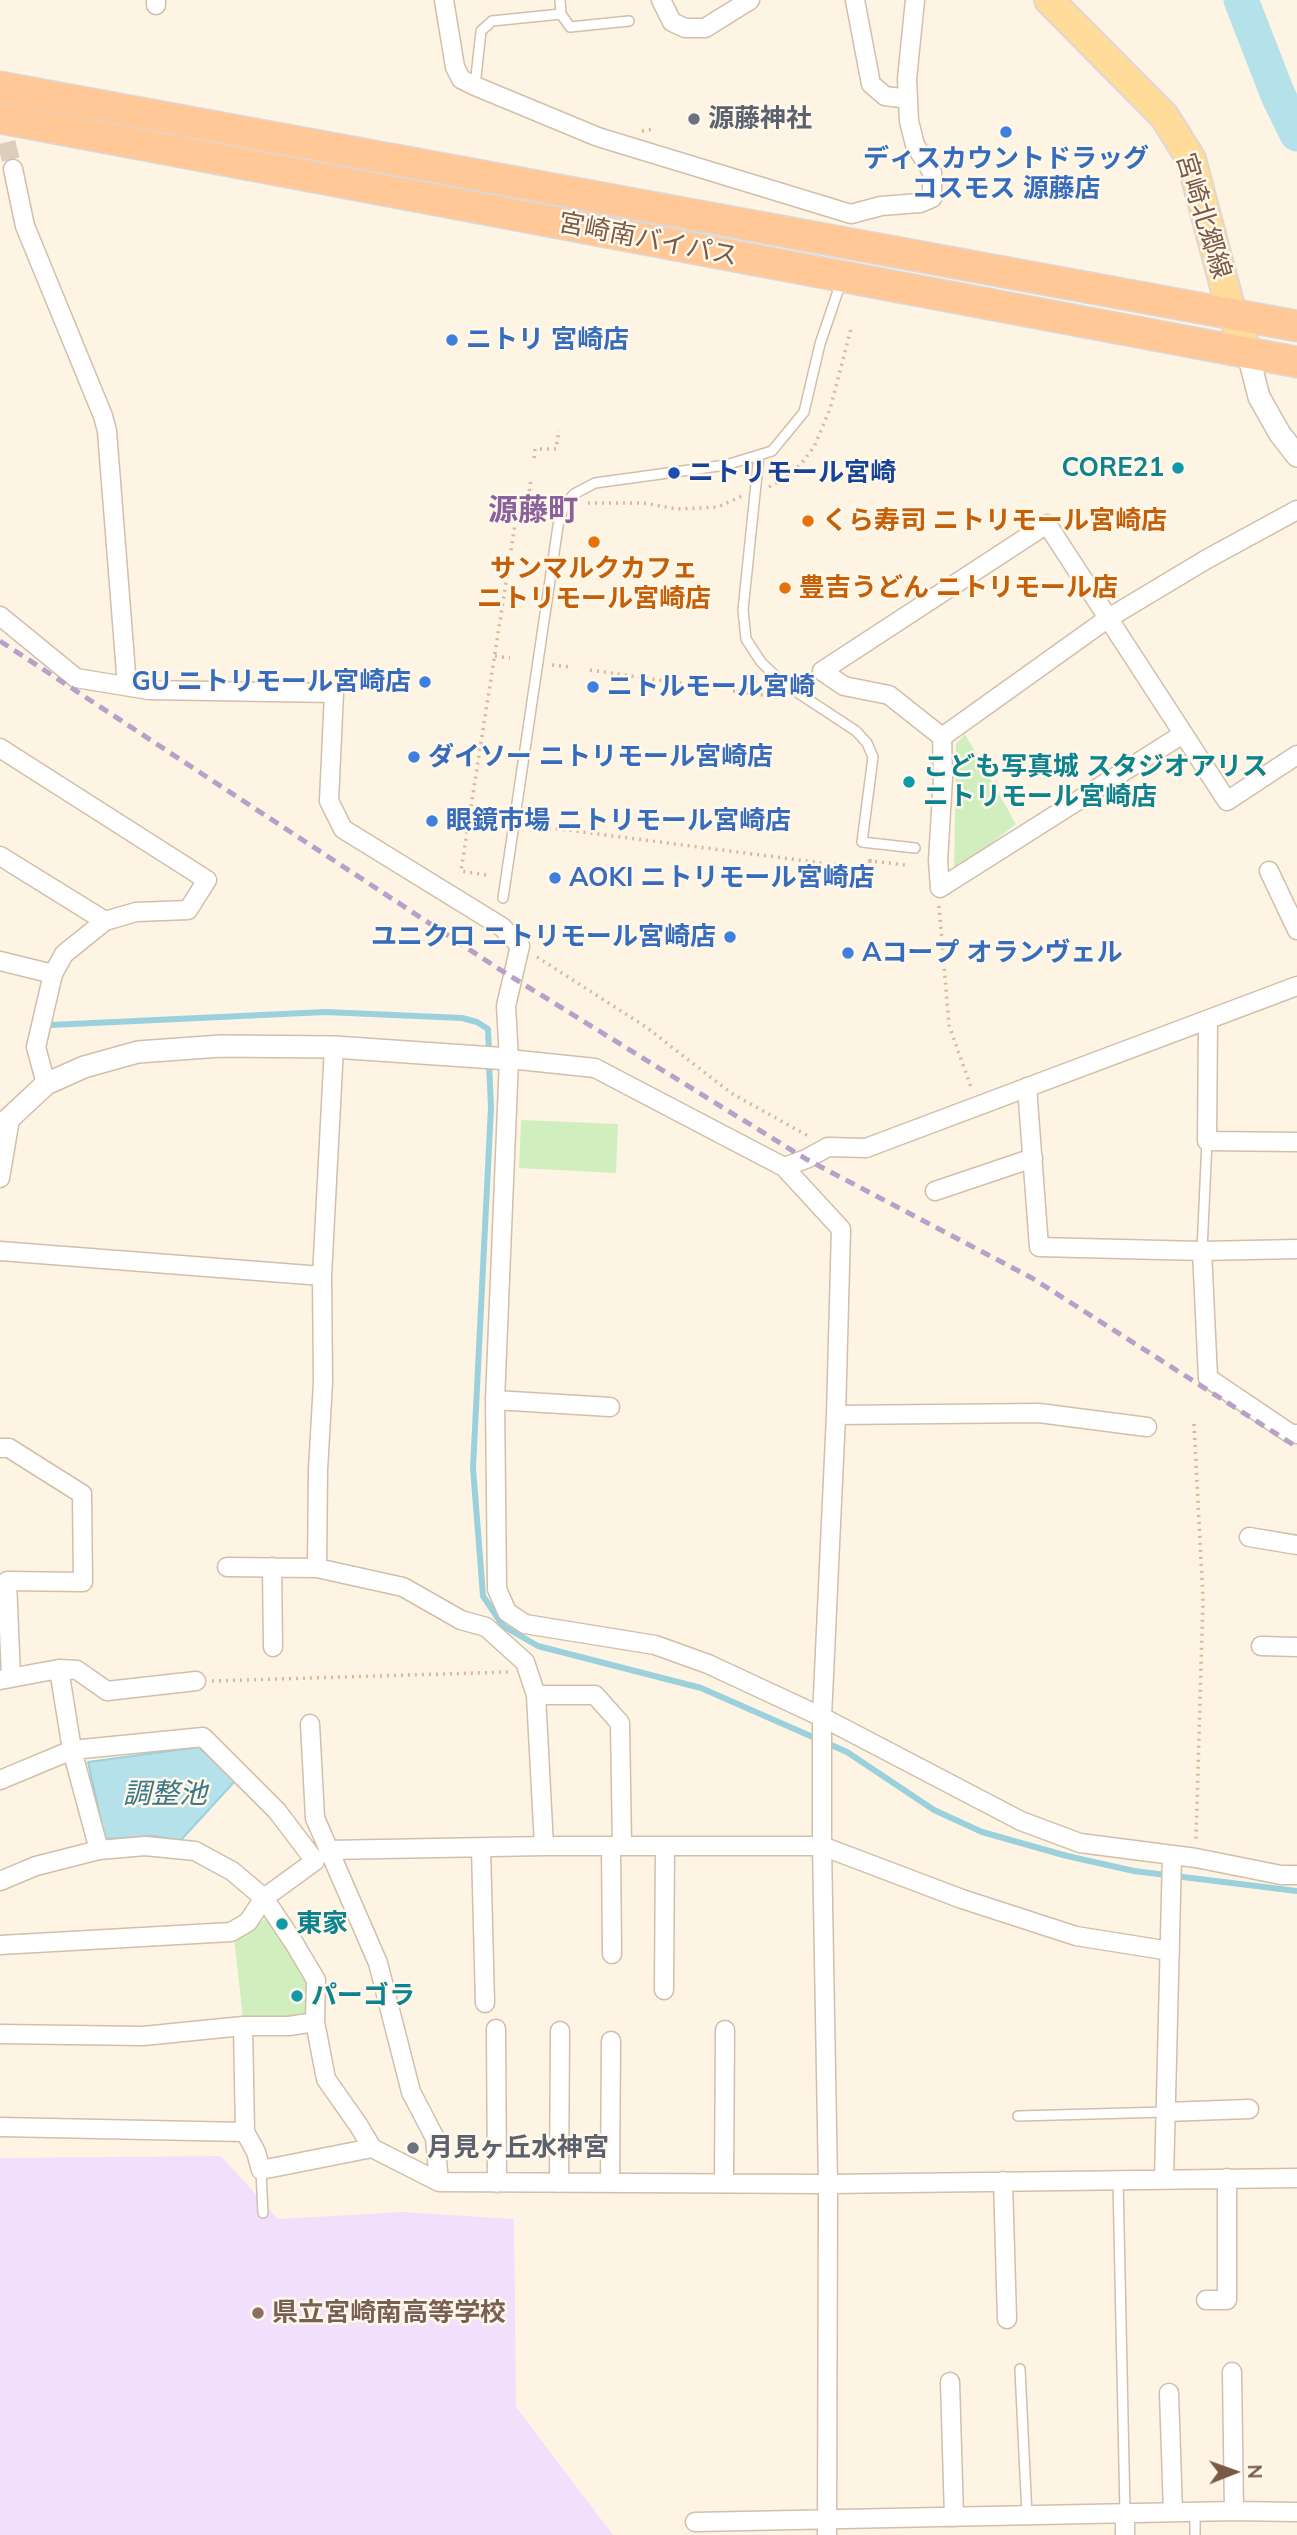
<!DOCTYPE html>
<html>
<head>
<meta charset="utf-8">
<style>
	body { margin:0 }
	#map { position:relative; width:1297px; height:2535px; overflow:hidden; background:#fef4e3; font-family:Mulish,sans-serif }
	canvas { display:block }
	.north { position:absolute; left:1199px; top:2437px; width:70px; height:70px; -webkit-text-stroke:5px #fff8eb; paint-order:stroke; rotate:89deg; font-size:19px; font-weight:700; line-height:28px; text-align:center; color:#795a46 }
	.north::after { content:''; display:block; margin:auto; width:24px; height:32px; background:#795a46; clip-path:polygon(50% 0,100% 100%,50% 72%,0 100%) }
</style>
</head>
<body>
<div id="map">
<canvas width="1297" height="2535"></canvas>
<div class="north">N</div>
</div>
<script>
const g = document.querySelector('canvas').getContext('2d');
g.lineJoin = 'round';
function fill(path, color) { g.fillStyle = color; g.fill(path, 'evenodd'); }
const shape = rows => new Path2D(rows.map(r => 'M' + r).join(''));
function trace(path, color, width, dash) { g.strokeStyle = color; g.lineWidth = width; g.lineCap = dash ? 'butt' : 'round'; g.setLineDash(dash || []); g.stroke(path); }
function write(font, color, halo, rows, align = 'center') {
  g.font = font + ' Mulish,"Noto Sans JP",sans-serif'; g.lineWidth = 5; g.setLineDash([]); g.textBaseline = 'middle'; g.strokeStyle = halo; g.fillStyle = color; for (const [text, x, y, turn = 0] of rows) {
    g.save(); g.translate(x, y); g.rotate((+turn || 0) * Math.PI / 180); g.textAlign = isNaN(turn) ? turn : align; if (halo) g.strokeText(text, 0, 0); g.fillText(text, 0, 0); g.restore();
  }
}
const education = shape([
	[221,2156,278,2219,403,2212,514,2219,516,2407,613,2535,0,2535,0,2158]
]);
const green = shape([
	[965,734,1016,824,954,873,956,744],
	[521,1120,618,1124,616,1173,519,1168],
	[272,1913,313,1987,313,2013,288,2020,243,2019,234,1937,247,1933]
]);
const water = shape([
	[199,1747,235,1781,180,1841,155,1836,105,1839,88,1762,199,1747]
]);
const stream = shape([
	[51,1025,325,1012,462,1018,477,1022,488,1029,489,1052],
	[489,1063,491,1107,473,1468,483,1596,503,1626,538,1646,701,1688,847,1752,934,1810,982,1832,1067,1856,1134,1871,1297,1891]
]);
const river = shape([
	[1241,0,1278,95,1297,134]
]);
const minorTunnel = shape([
	[0,116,13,169]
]);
const path = shape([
	[642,131,654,129],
	[534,458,535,449,556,449,559,430],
	[769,487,785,478,801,464,814,447,830,409,852,325],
	[588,503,643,503,677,509,718,507,742,496],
	[518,512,547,515],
	[495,656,510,658],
	[552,665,571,667],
	[590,670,720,689],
	[733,691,777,697],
	[470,816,484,818],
	[528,825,869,869,870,861],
	[870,859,870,861,906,865],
	[486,875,461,871,519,499,528,500,531,479],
	[939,906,949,1025,972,1090],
	[537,957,646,1027,731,1093,810,1137],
	[1194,1424,1203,1599,1196,1839],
	[212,1681,508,1672]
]);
const service = shape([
	[560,0,561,14,570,27,629,21],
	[475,86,481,31,492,21,561,14],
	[759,455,743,610,746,639,761,662,783,683,856,731,867,743,873,757,862,842,915,848],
	[503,898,558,526,564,506,574,494,595,483,726,465,772,451,804,412,820,344,841,282],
	[1202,1251,1207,1141],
	[1018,2116,1166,2112],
	[261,2170,263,2213],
	[1118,2180,1125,2513],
	[1020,2369,1027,2516],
	[1195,2512,1195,2535]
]);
const minor = shape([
	[156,0,156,5],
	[444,0,455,67,461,79,475,86,598,137,851,214,881,206,920,203,932,198,932,172,915,145,909,121,907,79,915,0],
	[661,0,672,22,685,28,705,28,750,0],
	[855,0,871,84,885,96,908,99],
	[13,169,25,226,103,416,107,431,127,686],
	[0,616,76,678,149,690,334,693,329,801,343,829,502,927,520,946,506,1006,509,1059,495,1400,497,1589,507,1612,525,1624,655,1645,708,1664,822,1717,1021,1821,1080,1843,1196,1858,1281,1875,1297,1875],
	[1183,734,940,888,938,861,943,778,942,737,1107,619,1207,559,1297,510],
	[942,737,889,695,844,686,822,671,1047,524,1227,801,1297,755],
	[0,748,207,880,188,910,136,912,105,921,64,954,53,974,36,1047,46,1084],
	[0,856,105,921],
	[1269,871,1297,930],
	[0,961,53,974],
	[1208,1021,1207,1141,1297,1142],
	[509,1059,595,1068,784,1167,841,1229,836,1415,822,1717,822,1846,828,2184,827,2535],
	[1027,1087,1039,1247,1202,1251,1297,1249],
	[784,1167,806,1159,828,1147,866,1148,1297,986],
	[0,1178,10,1119],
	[935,1191,1033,1158],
	[0,1251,322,1276],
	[1202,1251,1208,1378,1291,1434,1297,1434],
	[495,1400,610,1407],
	[836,1415,1039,1413,1147,1427],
	[0,1448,9,1448,82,1494,83,1582,7,1581,11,1677],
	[1249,1537,1297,1545],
	[227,1567,317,1568,403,1587,461,1620,486,1627,525,1662,536,1695,544,1846],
	[272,1567,273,1647],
	[317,1568,318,1470,323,1382,322,1276,334,1047],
	[1261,1646,1297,1647],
	[59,1669,72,1750,99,1850],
	[0,1680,59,1669,77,1670,107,1691,196,1681],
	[536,1695,595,1695,620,1723,622,1846],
	[310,1724,315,1818,378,1963,411,2092,435,2138,439,2182],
	[0,1780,72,1750,203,1737,277,1811,315,1861,264,1898,248,1922,231,1932,0,1945],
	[611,1846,612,1954],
	[481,1848,485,2003],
	[328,1850,544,1846,822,1846,962,1899,1076,1936,1170,1951],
	[0,1881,36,1866,99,1850,145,1846,195,1851,232,1871,264,1898,294,1943,316,1980,315,2022,326,2079,359,2126,372,2148,439,2182,828,2184,1297,2178],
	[664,1990,665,1846],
	[243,2026,245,2132],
	[496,2029,497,2183],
	[0,2034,143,2036,243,2026,289,2026,315,2022],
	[1166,2112,1249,2109],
	[0,2127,245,2132,256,2152,261,2170,372,2148],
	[1164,2179,1172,1856],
	[1003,2181,1007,2319],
	[559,2183,560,2031],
	[610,2183,611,2041],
	[724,2183,725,2030],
	[1206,2300,1227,2300,1227,2178],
	[1232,2372,1234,2511],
	[950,2382,954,2517],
	[1169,2393,1173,2512],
	[1125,2513,1125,2535],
	[695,2522,1234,2511,1297,2512]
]);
const tertiary = shape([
	[1248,354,1259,397,1280,434,1297,456],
	[0,1127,46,1084,84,1067,138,1052,221,1046,334,1047,509,1059]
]);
const primary = shape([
	[1049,0,1164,116,1191,159,1232,314,1248,354]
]);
const trunk = shape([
	[0,87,1297,326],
	[0,118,1297,362]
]);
const rail = shape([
	[0,641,499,969,806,1159,1032,1278,1297,1447]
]);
const markers = [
	[694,119,7,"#6b7280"],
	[1006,132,7,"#3f7fe0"],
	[452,340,7,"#3f7fe0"],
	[1178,468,7,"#0f9aa8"],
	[674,473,7,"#1a4fb4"],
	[808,521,7,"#e8710a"],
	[594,542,7,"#e8710a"],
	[785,588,7,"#e8710a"],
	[425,682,7,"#3f7fe0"],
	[593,687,7,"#3f7fe0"],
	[414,757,7,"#3f7fe0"],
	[909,782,7,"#0f9aa8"],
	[432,821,7,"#3f7fe0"],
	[555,878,7,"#3f7fe0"],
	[730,937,7,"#3f7fe0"],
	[848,953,7,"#3f7fe0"],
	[282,1924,7,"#0f9aa8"],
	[297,1996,7,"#0f9aa8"],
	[413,2148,7,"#6b7280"],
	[258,2313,7,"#8d6e63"]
];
const worshipNames = [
	["源藤神社",708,119],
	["月見ヶ丘水神宮",427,2148]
];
const shopNames = [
	["ディスカウントドラッグ",1006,159,"center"],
	["コスモス 源藤店",1006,189,"center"],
	["ニトリ 宮崎店",466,340],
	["GU ニトリモール宮崎店",411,682,"right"],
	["ニトルモール宮崎",607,687],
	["ダイソー ニトリモール宮崎店",428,757],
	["眼鏡市場 ニトリモール宮崎店",446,821],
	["AOKI ニトリモール宮崎店",569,878],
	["ユニクロ ニトリモール宮崎店",716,937,"right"],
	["Aコープ オランヴェル",862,953]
];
const streetNames = [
	["宮崎北郷線",1203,216,73],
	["宮崎南バイパス",648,240,11]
];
const cultureNames = [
	["CORE21",1164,468,"right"],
	["こども写真城 スタジオアリス",923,767],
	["ニトリモール宮崎店",923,797],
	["東家",296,1924],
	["パーゴラ",311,1996]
];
const transitNames = [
	["ニトリモール宮崎",688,473]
];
const foodNames = [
	["くら寿司 ニトリモール宮崎店",822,521],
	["サンマルクカフェ",594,569,"center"],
	["ニトリモール宮崎店",594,599,"center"],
	["豊吉うどん ニトリモール店",799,588]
];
const educationNames = [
	["県立宮崎南高等学校",272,2313]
];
const waterNames = [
	["調整池",165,1795]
];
const quarterNames = [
	["源藤町",533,511]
];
fill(education, '#f2dffb');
fill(green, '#d1eebf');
fill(water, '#b5e1ea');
trace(water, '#9ad1dd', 2);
trace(stream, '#9ad1dd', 6);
trace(river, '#b5e1ea', 35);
trace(minorTunnel, '#ddcebc', 18, [18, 9]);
trace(service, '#d3beaa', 12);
trace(minor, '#d3beaa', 21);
trace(tertiary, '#d3beaa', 24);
trace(primary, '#dfd7d3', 32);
trace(trunk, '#dfd7d3', 33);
trace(path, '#dcb69a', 3.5, [2, 5]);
trace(service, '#fff', 9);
trace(minor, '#fff', 18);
trace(tertiary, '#fff', 21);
trace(primary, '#ffdc99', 28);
trace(trunk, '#ffc896', 30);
trace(rail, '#b7a0c9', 5, [10, 7]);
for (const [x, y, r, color] of markers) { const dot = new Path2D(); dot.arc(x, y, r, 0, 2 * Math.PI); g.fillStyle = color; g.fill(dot); trace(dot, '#fff8eb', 2.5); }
write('bold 26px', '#5b616d', '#fff8eb', worshipNames, 'left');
write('bold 26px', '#366cbe', '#fff8eb', shopNames, 'left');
write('26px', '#795a46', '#fff8eb', streetNames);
write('bold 26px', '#0d838f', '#fff8eb', cultureNames, 'left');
write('bold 26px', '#164399', '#fff8eb', transitNames, 'left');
write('bold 26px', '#c56008', '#fff8eb', foodNames, 'left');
write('bold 26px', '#785e54', '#fff8eb', educationNames, 'left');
write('italic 28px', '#3b7887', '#fff8eb', waterNames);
write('bold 30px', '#8b619d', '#fff8eb', quarterNames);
</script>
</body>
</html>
